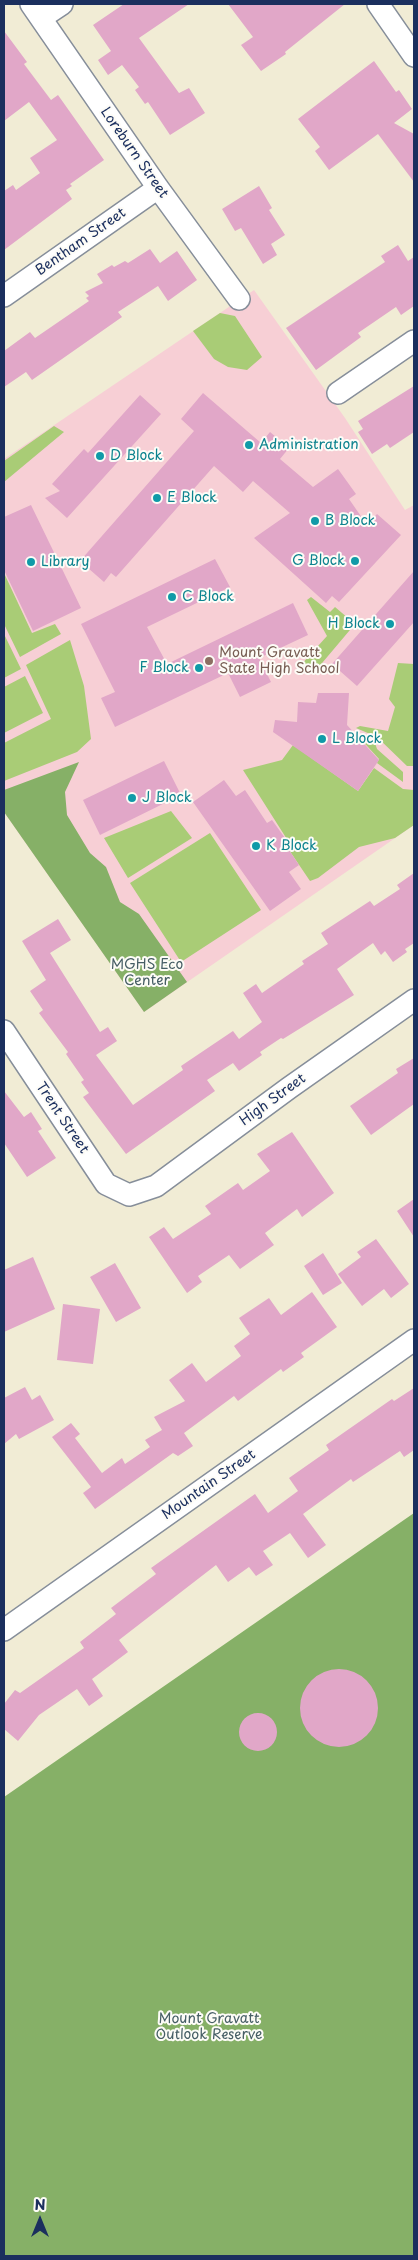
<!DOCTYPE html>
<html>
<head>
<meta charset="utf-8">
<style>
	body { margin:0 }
	#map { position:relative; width:418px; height:2260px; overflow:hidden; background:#f1ecd5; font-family:"Playpen Sans",sans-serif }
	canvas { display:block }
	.frame { position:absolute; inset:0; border:5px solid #1b2f5e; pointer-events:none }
	.north { position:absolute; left:15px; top:2195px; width:50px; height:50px; -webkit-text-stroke:4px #fdfcf7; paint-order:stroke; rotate:0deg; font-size:14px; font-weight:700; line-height:20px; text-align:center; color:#1b2f5e }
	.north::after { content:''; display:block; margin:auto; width:18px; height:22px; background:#1b2f5e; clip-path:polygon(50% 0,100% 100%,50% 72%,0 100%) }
</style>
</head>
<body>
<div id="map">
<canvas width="418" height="2260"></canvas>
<div class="frame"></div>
<div class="north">N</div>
</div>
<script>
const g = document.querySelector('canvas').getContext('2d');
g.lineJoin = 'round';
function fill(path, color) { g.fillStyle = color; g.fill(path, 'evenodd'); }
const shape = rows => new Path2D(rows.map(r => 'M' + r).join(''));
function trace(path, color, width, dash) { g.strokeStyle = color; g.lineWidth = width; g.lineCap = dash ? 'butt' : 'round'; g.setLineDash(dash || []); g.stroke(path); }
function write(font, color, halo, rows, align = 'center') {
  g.font = font + ' "Playpen Sans",sans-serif'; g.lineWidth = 4; g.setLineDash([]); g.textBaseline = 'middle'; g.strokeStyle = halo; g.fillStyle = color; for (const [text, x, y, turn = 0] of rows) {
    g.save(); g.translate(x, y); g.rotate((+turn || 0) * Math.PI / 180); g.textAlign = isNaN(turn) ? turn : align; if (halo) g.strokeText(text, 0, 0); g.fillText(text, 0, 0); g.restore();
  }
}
const built = shape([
	[254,290,345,418,405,510,414,505,414,825,144,1012,4,812,4,459]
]);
const green = shape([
	[220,313,235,316,262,357,247,370,228,367,214,359,193,331],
	[54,426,64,432,4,482,4,461],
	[4,573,32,633,55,624,61,634,20,657,4,624],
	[311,597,330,612,335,607,355,624,317,669,300,666,327,636,307,600],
	[4,634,21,669,4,678],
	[70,640,84,686,91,739,77,752,4,781,4,743,51,719,26,665],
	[398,663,414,664,414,766,407,766,377,737,356,728,360,726,388,731,395,707,389,699],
	[25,676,43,713,4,733,4,687],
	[357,735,375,743,377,749,403,772,403,782,377,763,379,759],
	[293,745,358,791,374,768,403,789,414,790,414,825,395,838,359,847,318,878,310,881,287,847,290,844,243,770,282,760],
	[171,811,192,838,128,878,104,838],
	[210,833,261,910,181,962,130,883]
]);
const forest = shape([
	[79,762,65,792,67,815,90,853,106,867,120,902,139,914,187,982,144,1012,4,812,4,790],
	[414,1513,414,2256,4,2256,4,1797]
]);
const building = shape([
	[124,4,189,4,139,38,179,93,189,88,205,113,170,135,148,102,145,104,135,90,139,87,122,65,108,75,98,60,111,51,93,25],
	[228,4,345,4,285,52,286,54,261,71,241,45,253,37],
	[4,31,27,62,24,64,51,100,58,95,104,160,70,184,72,186,66,190,72,199,4,250,4,191,13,185,16,190,40,173,30,158,57,140,29,102,4,121],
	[374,61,396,92,399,90,412,109,394,123,414,134,414,182,378,134,329,170,315,151,320,147,298,119],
	[259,186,272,208,269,210,285,235,271,244,277,255,263,264,241,228,235,231,222,209],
	[398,245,408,261,414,257,414,306,401,315,396,307,358,333,361,337,316,370,286,328,385,262,381,256],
	[150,249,160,263,177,251,197,280,168,301,158,286,118,312,122,317,32,380,26,372,4,387,4,351,30,332,35,338,89,301,86,298,89,296,85,292,103,283,97,274,112,265,114,267,125,261,128,263],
	[414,386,414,432,390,448,387,444,372,454,358,432,363,429,358,421],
	[203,393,261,443,270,432,289,448,280,459,313,487,338,469,356,494,349,499,367,525,377,514,401,535,339,602,332,596,326,603,254,538,290,513,253,481,243,492,214,466,116,577,111,573,104,582,80,561,194,431,181,419],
	[140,395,161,414,67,518,45,498,60,491,52,484,84,449,88,453],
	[31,505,81,608,33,631,4,570,4,517],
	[215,559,230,587,147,627,167,664,293,603,308,635,259,658,271,682,240,697,228,673,115,727,101,698,115,692,81,624],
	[414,571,414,622,357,686,332,664],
	[318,693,349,693,347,725,379,760,358,791,273,732,275,720,297,722,298,702,316,703],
	[164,761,181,795,100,835,83,800],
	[224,780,236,796,245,790,267,823,272,820,290,845,287,847,299,865,289,872,301,889,270,911,193,802],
	[414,873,414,943,405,949,407,952,393,962,385,951,381,955,373,943,337,969,354,995,283,1039,281,1038,260,1052,262,1055,239,1071,233,1063,207,1080,215,1091,126,1154,83,1097,89,1093,81,1082,84,1080,66,1054,68,1052,39,1013,43,1010,30,991,46,980,22,941,58,919,71,940,50,953,100,1032,108,1027,117,1041,96,1055,133,1105,183,1070,181,1066,233,1031,239,1039,262,1022,243,993,256,984,262,993,304,964,302,961,328,944,321,933,370,901,374,906,400,889,397,885],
	[414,1058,414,1104,371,1135,350,1106,398,1073,396,1069],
	[4,1091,24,1117,31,1112,42,1129,38,1131,56,1158,27,1177,4,1143],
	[292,1132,334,1193,302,1217,297,1209,265,1233,274,1245,240,1269,229,1255,198,1276,202,1282,187,1293,149,1237,164,1227,173,1239,211,1214,205,1206,238,1183,243,1190,270,1171,257,1154],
	[414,1199,414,1237,397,1211],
	[376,1239,409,1284,391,1298,384,1289,362,1306,338,1274,361,1257,357,1252],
	[323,1253,342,1283,323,1295,304,1266],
	[33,1257,55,1309,4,1332,4,1270],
	[115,1263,141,1308,116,1322,90,1277],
	[312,1292,337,1327,301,1353,304,1357,283,1372,281,1369,238,1401,234,1396,184,1433,193,1446,178,1456,173,1453,95,1509,83,1493,91,1487,52,1437,71,1423,80,1434,75,1438,102,1473,122,1458,125,1464,150,1447,145,1440,162,1430,154,1417,185,1401,169,1380,192,1363,206,1382,241,1356,234,1346,250,1334,239,1318,269,1298,281,1315],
	[63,1304,100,1309,93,1364,57,1360],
	[25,1387,32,1400,40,1395,54,1420,19,1439,16,1434,4,1444,4,1398],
	[414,1388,414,1450,404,1457,400,1451,353,1482,351,1479,303,1514,326,1545,308,1558,290,1533,263,1551,273,1565,256,1576,249,1567,228,1582,216,1565,119,1640,128,1652,92,1679,103,1696,89,1706,77,1689,39,1715,18,1741,4,1729,4,1704,15,1690,20,1693,84,1648,80,1642,116,1614,111,1608,156,1574,151,1568,255,1494,268,1513,298,1491,289,1478,329,1450,326,1445,392,1399,394,1401],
	'300 1708a39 39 0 1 1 78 0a39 39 0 1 1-78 0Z',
	'239 1732a19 19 0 1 1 38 0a19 19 0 1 1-38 0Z'
]);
const street = shape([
	[31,4,158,188,239,299],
	[378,4,414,56],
	[41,18,62,4],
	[4,296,158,188],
	[338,393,414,341],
	[4,1031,106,1184,129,1195,156,1186,289,1088,414,1000],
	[4,1630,414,1340]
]);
const markers = [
	[249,445,5,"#0f9aa8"],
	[100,456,5,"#0f9aa8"],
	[157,498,5,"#0f9aa8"],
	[315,521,5,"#0f9aa8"],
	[355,561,5,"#0f9aa8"],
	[31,562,5,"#0f9aa8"],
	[172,597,5,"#0f9aa8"],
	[390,624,5,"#0f9aa8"],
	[209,661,5,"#8d6e63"],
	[199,668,5,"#0f9aa8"],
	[322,739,5,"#0f9aa8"],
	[132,798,5,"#0f9aa8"],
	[256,846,5,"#0f9aa8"]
];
const streetNames = [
	["Loreburn Street",134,153,55],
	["Bentham Street",81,242,-35],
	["High Street",273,1100,-36],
	["Trent Street",62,1118,56],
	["Mountain Street",209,1485,-35]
];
const cultureNames = [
	["Administration",259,445],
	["D Block",110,456],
	["E Block",167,498],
	["B Block",325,521],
	["G Block",345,561,"right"],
	["Library",41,562],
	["C Block",182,597],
	["H Block",380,624,"right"],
	["F Block",189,668,"right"],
	["L Block",332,739],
	["J Block",142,798],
	["K Block",266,846]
];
const educationNames = [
	["Mount Gravatt",219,653],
	["State High School",219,669]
];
const parkNames = [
	["MGHS Eco",147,965],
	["Center",147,981],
	["Mount Gravatt",209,2019],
	["Outlook Reserve",209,2035]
];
fill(built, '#f7cfd5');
fill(green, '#a9cc76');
fill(forest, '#86b067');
fill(building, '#e1a7c8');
trace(street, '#868e9a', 24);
trace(street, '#fff', 21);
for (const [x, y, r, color] of markers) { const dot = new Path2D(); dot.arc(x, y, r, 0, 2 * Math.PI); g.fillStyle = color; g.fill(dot); trace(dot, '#fdfcf7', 2); }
write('14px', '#1b2f5e', '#fdfcf7', streetNames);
write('14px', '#0d838f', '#fdfcf7', cultureNames, 'left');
write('14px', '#785e54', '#fdfcf7', educationNames, 'left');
write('14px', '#465e65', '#fdfcf7', parkNames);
</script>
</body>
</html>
